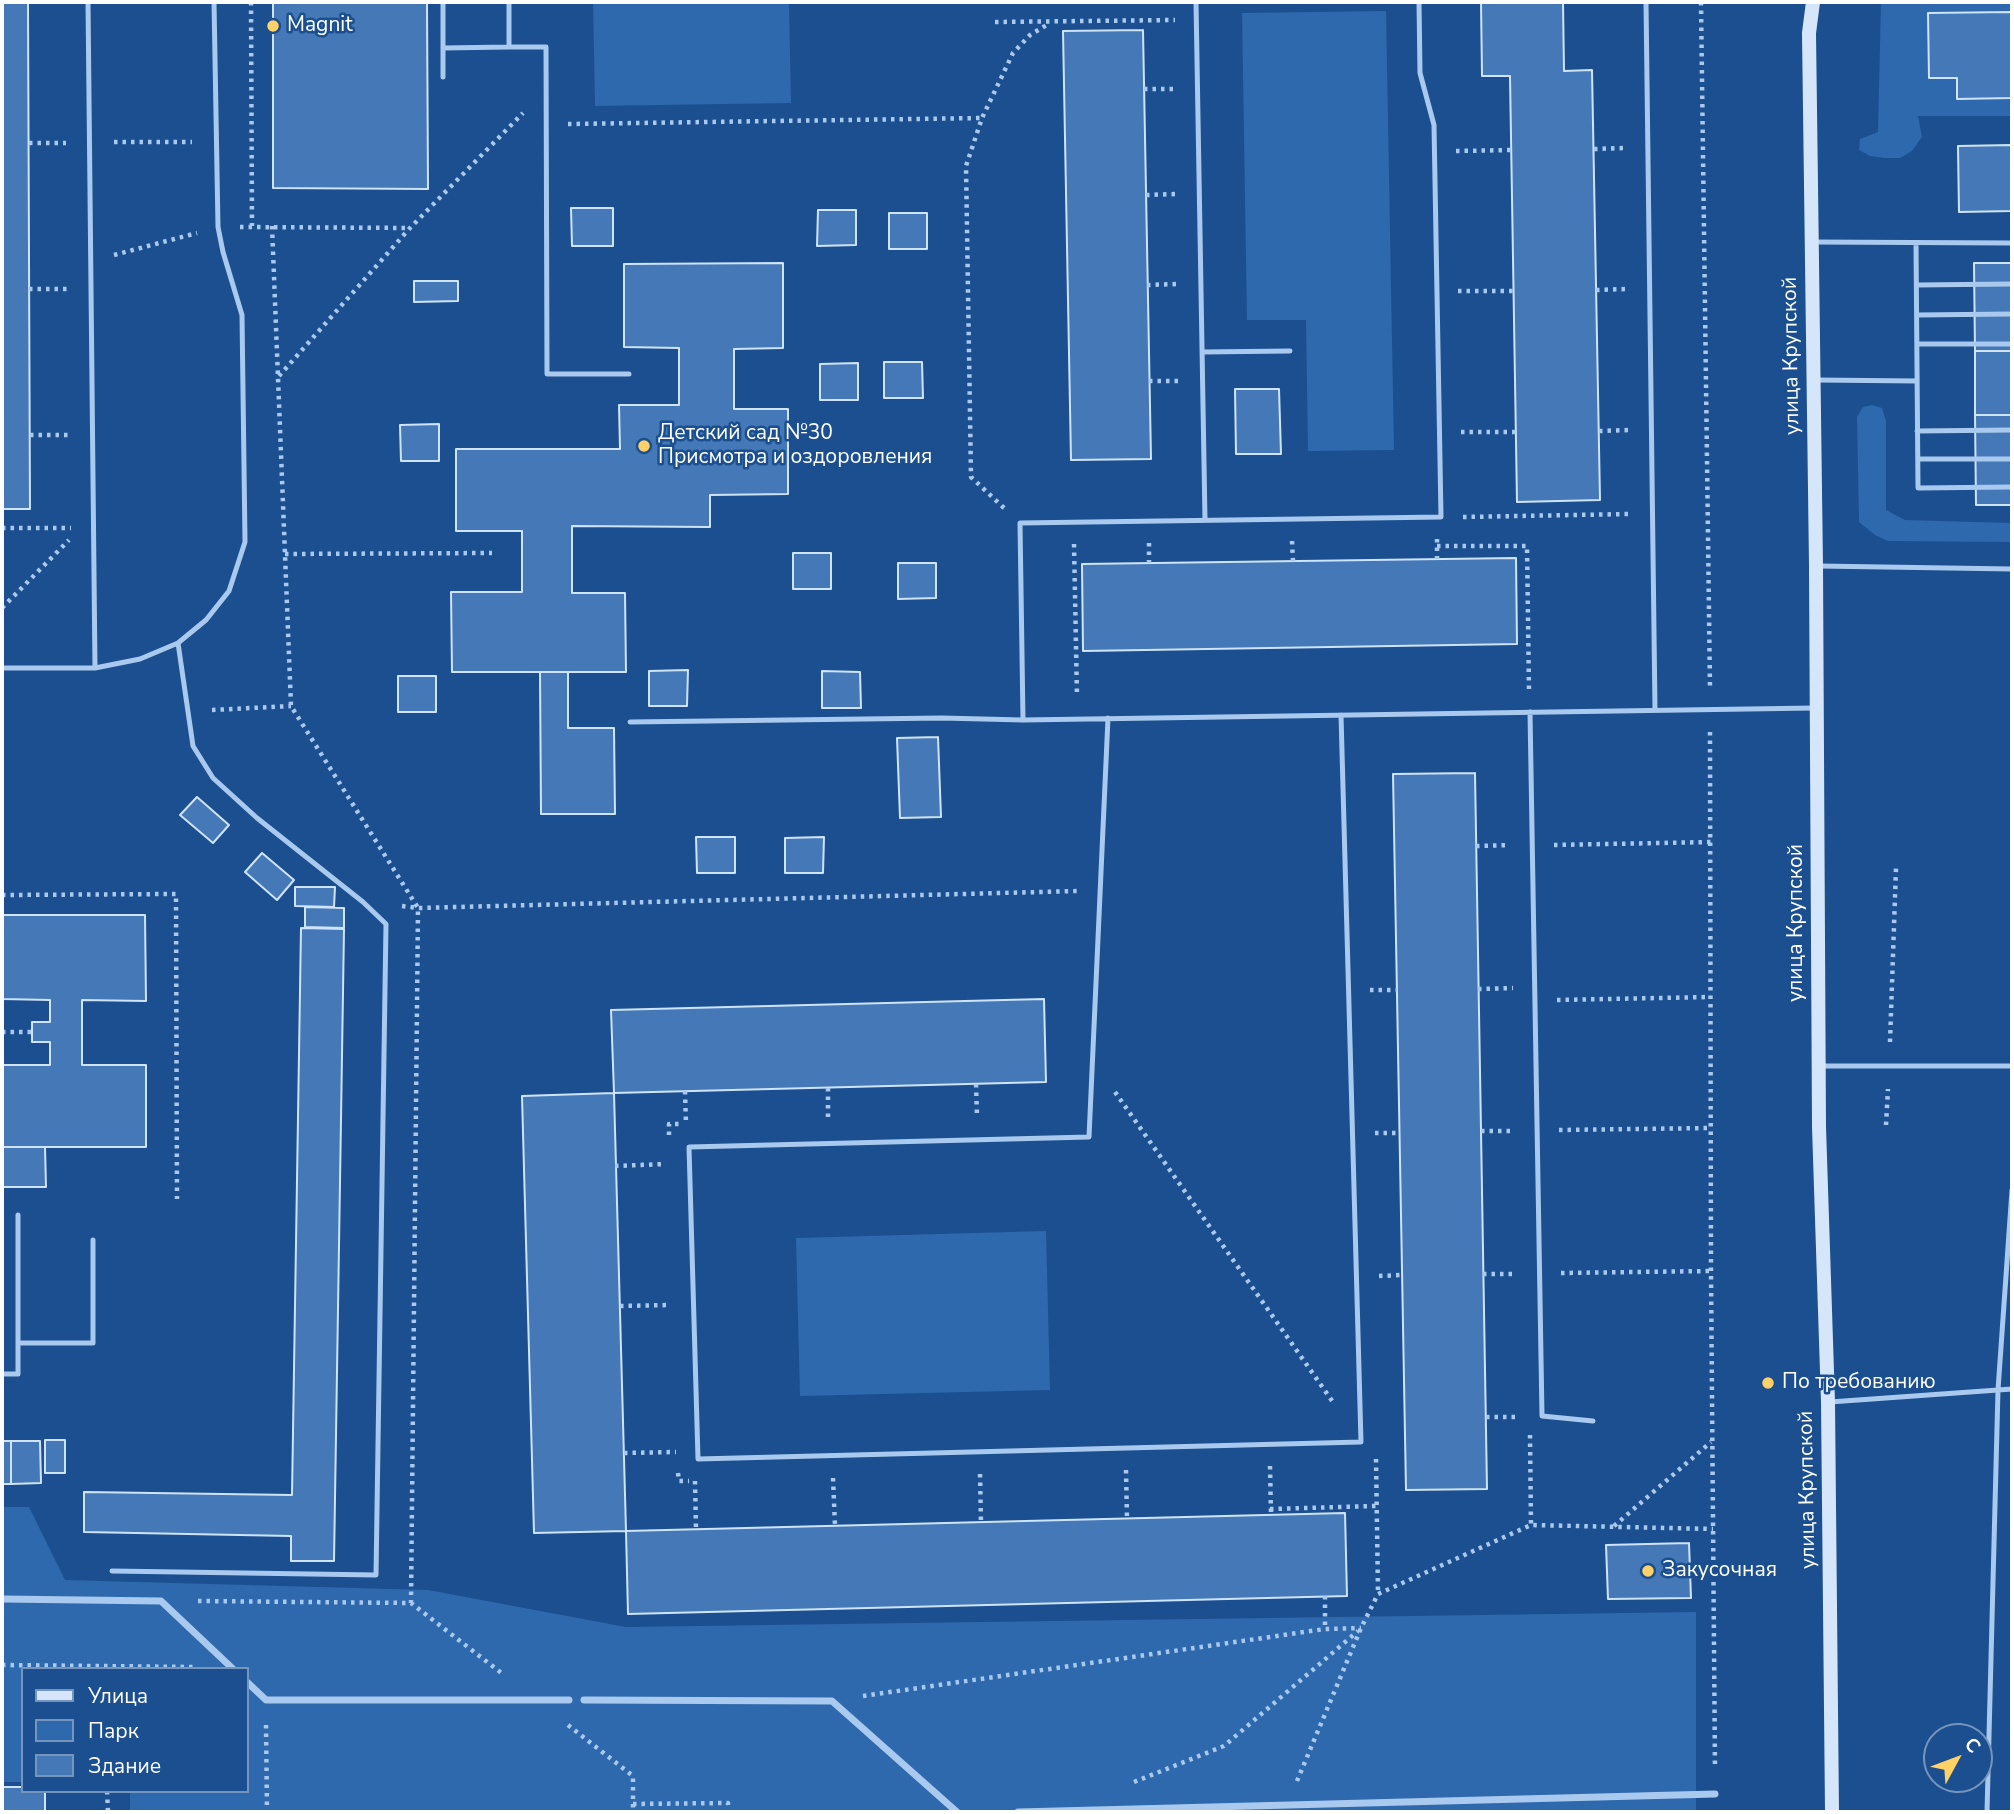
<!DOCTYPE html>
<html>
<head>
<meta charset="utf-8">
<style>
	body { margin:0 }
	#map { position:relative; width:2014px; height:1814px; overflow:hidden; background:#1b4f8f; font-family:"Nunito Sans",sans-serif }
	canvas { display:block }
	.frame { position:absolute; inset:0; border:4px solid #fff; pointer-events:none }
	.legend { position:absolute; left:21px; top:1667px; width:228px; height:126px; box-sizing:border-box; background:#1b4f8f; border:2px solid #7695bc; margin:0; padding:9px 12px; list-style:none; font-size:21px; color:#fff }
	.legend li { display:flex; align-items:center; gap:14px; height:35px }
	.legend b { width:35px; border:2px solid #7695bc }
	.north { position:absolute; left:1923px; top:1723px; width:70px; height:70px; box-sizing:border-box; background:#1b4f8f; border:2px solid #7695bc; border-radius:50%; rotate:49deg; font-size:19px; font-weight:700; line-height:28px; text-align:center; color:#fff }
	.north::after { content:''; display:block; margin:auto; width:24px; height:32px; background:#ffd166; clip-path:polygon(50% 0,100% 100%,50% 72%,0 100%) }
</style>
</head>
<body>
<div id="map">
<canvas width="2014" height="1814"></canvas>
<div class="frame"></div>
<ul class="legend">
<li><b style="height:9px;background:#d6e6fa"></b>Улица</li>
<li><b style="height:19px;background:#2e69ad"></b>Парк</li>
<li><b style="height:19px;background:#4478b7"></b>Здание</li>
</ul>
<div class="north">С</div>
</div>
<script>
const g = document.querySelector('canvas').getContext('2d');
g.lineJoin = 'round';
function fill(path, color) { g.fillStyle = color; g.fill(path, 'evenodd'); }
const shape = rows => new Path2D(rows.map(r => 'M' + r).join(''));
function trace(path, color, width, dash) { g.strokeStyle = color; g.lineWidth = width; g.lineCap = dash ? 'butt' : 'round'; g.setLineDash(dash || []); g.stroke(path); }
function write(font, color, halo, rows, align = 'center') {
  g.font = font + ' "Nunito Sans",sans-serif'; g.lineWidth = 5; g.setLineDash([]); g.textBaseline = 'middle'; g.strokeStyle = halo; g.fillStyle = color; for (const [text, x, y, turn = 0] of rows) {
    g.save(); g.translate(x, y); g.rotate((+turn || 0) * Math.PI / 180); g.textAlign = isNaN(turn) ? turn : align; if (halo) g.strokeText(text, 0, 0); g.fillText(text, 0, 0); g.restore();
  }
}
const green = shape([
	[593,2,789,2,791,103,595,106],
	[1881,2,2012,2,2012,116,1918,116,1922,137,1912,151,1900,158,1885,158,1870,156,1859,150,1860,139,1878,132],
	[1386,11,1394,450,1308,451,1306,320,1247,320,1242,13],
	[1872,405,1882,408,1886,421,1886,510,1905,520,2012,523,2012,542,1888,541,1875,535,1859,522,1857,417,1863,407],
	[1046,1231,1050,1390,800,1396,796,1238],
	[2,1507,29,1507,65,1580,428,1590,626,1627,1696,1612,1696,1812,130,1812,130,1791,247,1791,247,1669,23,1669,23,1782,2,1782]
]);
const building = shape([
	[2,2,28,2,30,509,2,509,2,2],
	[273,2,427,2,428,189,273,188,273,2],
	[1481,2,1563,2,1564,71,1592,70,1600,500,1517,502,1510,76,1482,76,1481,2],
	[2012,12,2012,98,1957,99,1957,78,1929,78,1928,13,2012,12],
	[1143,30,1151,459,1071,460,1063,31,1143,30],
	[2012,145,2012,211,1959,212,1958,146,2012,145],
	[571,208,613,208,613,246,572,246,571,208],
	[818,210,856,210,856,245,817,246,818,210],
	[889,213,927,213,927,249,889,249,889,213],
	[783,263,783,348,734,349,734,409,788,409,788,494,710,495,710,527,572,526,572,593,625,593,626,672,452,672,451,592,522,592,522,531,456,531,456,449,620,449,619,405,679,405,679,348,624,347,624,264,783,263],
	[1974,263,2012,263,2012,351,1975,351,1974,263],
	[414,281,458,281,458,301,414,302,414,281],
	[1975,351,2012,351,2012,415,1975,415,1975,351],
	[884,362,922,362,923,398,884,398,884,362],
	[858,363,858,400,820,400,820,364,858,363],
	[1235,389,1279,389,1281,454,1236,454,1235,389],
	[1975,415,2012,415,2012,505,1976,505,1975,415],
	[439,424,439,461,401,461,400,425,439,424],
	[793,553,831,553,831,589,793,589,793,553],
	[1516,558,1517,644,1083,651,1082,564,1516,558],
	[898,563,936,563,936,598,898,599,898,563],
	[688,670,687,706,649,706,649,671,688,670],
	[822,671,860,672,861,708,822,708,822,671],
	[540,672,568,672,568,728,614,728,615,814,541,814,540,672],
	[398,676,436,676,436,712,398,712,398,676],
	[938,737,941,817,900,818,897,738,938,737],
	[1475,773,1487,1489,1406,1490,1393,774,1475,773],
	[197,797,229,825,213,843,180,815,197,797],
	[696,837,735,837,735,873,697,873,696,837],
	[824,837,823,873,785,873,785,838,824,837],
	[262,853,294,880,277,900,245,872,262,853],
	[295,887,335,887,334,907,295,906,295,887],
	[305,907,344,908,344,928,305,927,305,907],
	[2,915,145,915,146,1001,82,1000,82,1065,146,1065,146,1147,2,1147,2,1065,50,1065,50,1042,32,1042,32,1022,50,1022,50,1000,2,999,2,915],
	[301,928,344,929,334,1561,291,1561,291,1536,84,1532,84,1492,292,1495,301,928],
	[1044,999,1046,1082,614,1093,611,1010,1044,999],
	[614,1093,626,1531,534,1533,522,1096,614,1093],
	[2,1147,45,1147,46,1187,2,1187,2,1147],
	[45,1440,65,1440,65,1473,45,1473,45,1440],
	[2,1441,11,1441,11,1484,2,1484,2,1441],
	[11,1441,40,1441,41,1483,11,1484,11,1441],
	[1345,1513,1347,1596,628,1614,626,1531,1345,1513],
	[1689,1543,1691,1598,1608,1599,1606,1545,1689,1543],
	[2,1787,23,1787,23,1791,45,1791,45,1812,2,1812,2,1787]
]);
const path = shape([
	[251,2,252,226],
	[1701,2,1710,688],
	[995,22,1175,20],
	[1144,89,1175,89],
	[568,124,982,118],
	[114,142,192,142],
	[29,143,66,143],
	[1594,149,1625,148],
	[1456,151,1511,150],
	[1146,195,1177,194],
	[272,226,291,706,418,908,411,1603],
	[240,227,410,228],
	[114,255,197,233],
	[1147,285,1178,284],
	[29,289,69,289],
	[1596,290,1627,289],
	[1458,291,1514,291],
	[279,376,410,228,523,113],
	[1149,381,1180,381],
	[1599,431,1629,430],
	[1461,432,1516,432],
	[30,435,70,435],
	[1004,508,971,477,966,166,982,118,1013,53,1030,35,1050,23],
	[1463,517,1629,514],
	[2,528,71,528],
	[1437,539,1437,559],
	[1292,541,1293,561],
	[1149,543,1149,563],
	[1074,544,1077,697],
	[1437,546,1527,546,1529,690],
	[285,554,492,553],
	[2,608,69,540],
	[212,710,291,706],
	[1710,732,1711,1271,1715,1769],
	[1554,845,1711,842],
	[1476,846,1510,845],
	[2,895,176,894,177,1199],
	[402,906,418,908,1078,891],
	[1478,989,1513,988],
	[1370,990,1397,990],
	[1557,1000,1710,997],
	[2,1032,32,1032],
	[1890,1042,1896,868],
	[976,1084,977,1116],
	[828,1088,828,1120],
	[685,1091,686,1124],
	[1115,1092,1335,1405],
	[1886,1125,1888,1089],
	[1559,1130,1711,1128],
	[1481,1131,1515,1131],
	[1375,1133,1399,1133],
	[669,1135,669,1124,680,1124],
	[615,1166,666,1164],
	[1561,1273,1711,1271],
	[1483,1274,1517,1274],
	[1379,1276,1402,1275],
	[620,1306,671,1305],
	[1486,1417,1520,1417],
	[1530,1435,1531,1525],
	[624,1453,676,1452],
	[1376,1459,1378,1594],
	[1270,1466,1271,1515],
	[1126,1470,1127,1519],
	[678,1473,679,1481,689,1481],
	[980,1474,981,1522],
	[833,1478,835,1526],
	[695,1481,696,1529],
	[1270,1509,1376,1506],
	[1614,1526,1711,1442],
	[1325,1596,1325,1629],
	[198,1601,411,1603,504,1675],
	[2,1665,193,1667],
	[863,1696,1325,1629,1361,1628],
	[266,1725,267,1812],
	[568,1725,633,1776,633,1812],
	[1297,1781,1361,1628,1378,1594,1531,1525,1713,1529],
	[1134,1782,1224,1746,1358,1631],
	[107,1791,108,1812],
	[633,1804,728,1803,728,1812]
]);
const lane = shape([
	[88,2,95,668],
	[443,2,443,77],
	[1196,2,1205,520],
	[1646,2,1655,710],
	[509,47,546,47,547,374,629,374],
	[443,48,509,47,509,2],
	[1812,242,2012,243],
	[1916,244,1918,488,2012,487],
	[1917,285,2012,284],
	[1917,315,2012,314],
	[1917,344,2012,344],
	[1202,352,1290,351],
	[1816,380,1917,381],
	[1917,431,2012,430],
	[1918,459,2012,459],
	[1819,566,2012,569],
	[2,668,95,668,140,659,178,643,206,620,229,591,245,542,242,315,223,252,218,227,214,2],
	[1530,712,1542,1416,1593,1421],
	[1108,718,1089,1137,689,1147,698,1459,1361,1442,1341,715],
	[1023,720,1020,523,1441,517,1434,125,1420,73,1419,2],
	[630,722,942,718,1023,720,1814,708],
	[1819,1066,2012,1066],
	[18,1343,93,1343,93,1240],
	[2,1374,18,1374,18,1215],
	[1830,1402,2012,1389],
	[112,1571,376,1575,386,924,363,902,257,818,213,778,193,746,178,643],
	[1987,1812,1998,1390,2012,1190]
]);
const street = shape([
	[2,1599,161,1601,233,1669],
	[247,1682,266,1700,569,1700],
	[584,1700,832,1701,957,1812],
	[1018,1812,1715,1794]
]);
const secondary = shape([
	[1813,2,1809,33,1816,566,1819,1127,1828,1402,1832,1812]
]);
const markers = [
	[273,26,7,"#ffd166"],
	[644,446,7,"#ffd166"],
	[1768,1383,7,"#ffd166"],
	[1648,1571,7,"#ffd166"]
];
const poiNames = [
	["Magnit",287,26],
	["Детский сад №30",658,434],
	["Присмотра и оздоровления",658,458],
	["По требованию",1782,1383],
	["Закусочная",1662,1571]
];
const streetNames = [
	["улица Крупской",1792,356,-91],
	["улица Крупской",1797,923,-90],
	["улица Крупской",1808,1490,-91]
];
fill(green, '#2e69ad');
fill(building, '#4478b7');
trace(building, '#cfe3fa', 2);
trace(path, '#a9c9ee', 4.5, [3.5, 5]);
trace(lane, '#a9c9ee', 5);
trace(street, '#a9c9ee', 7);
trace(secondary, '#d6e6fa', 14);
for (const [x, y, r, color] of markers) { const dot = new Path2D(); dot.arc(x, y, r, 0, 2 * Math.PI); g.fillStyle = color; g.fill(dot); trace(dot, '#1b4f8f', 2.5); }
write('21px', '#fff', '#1b4f8f', poiNames, 'left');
write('21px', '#fff', '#1b4f8f', streetNames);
</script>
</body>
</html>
